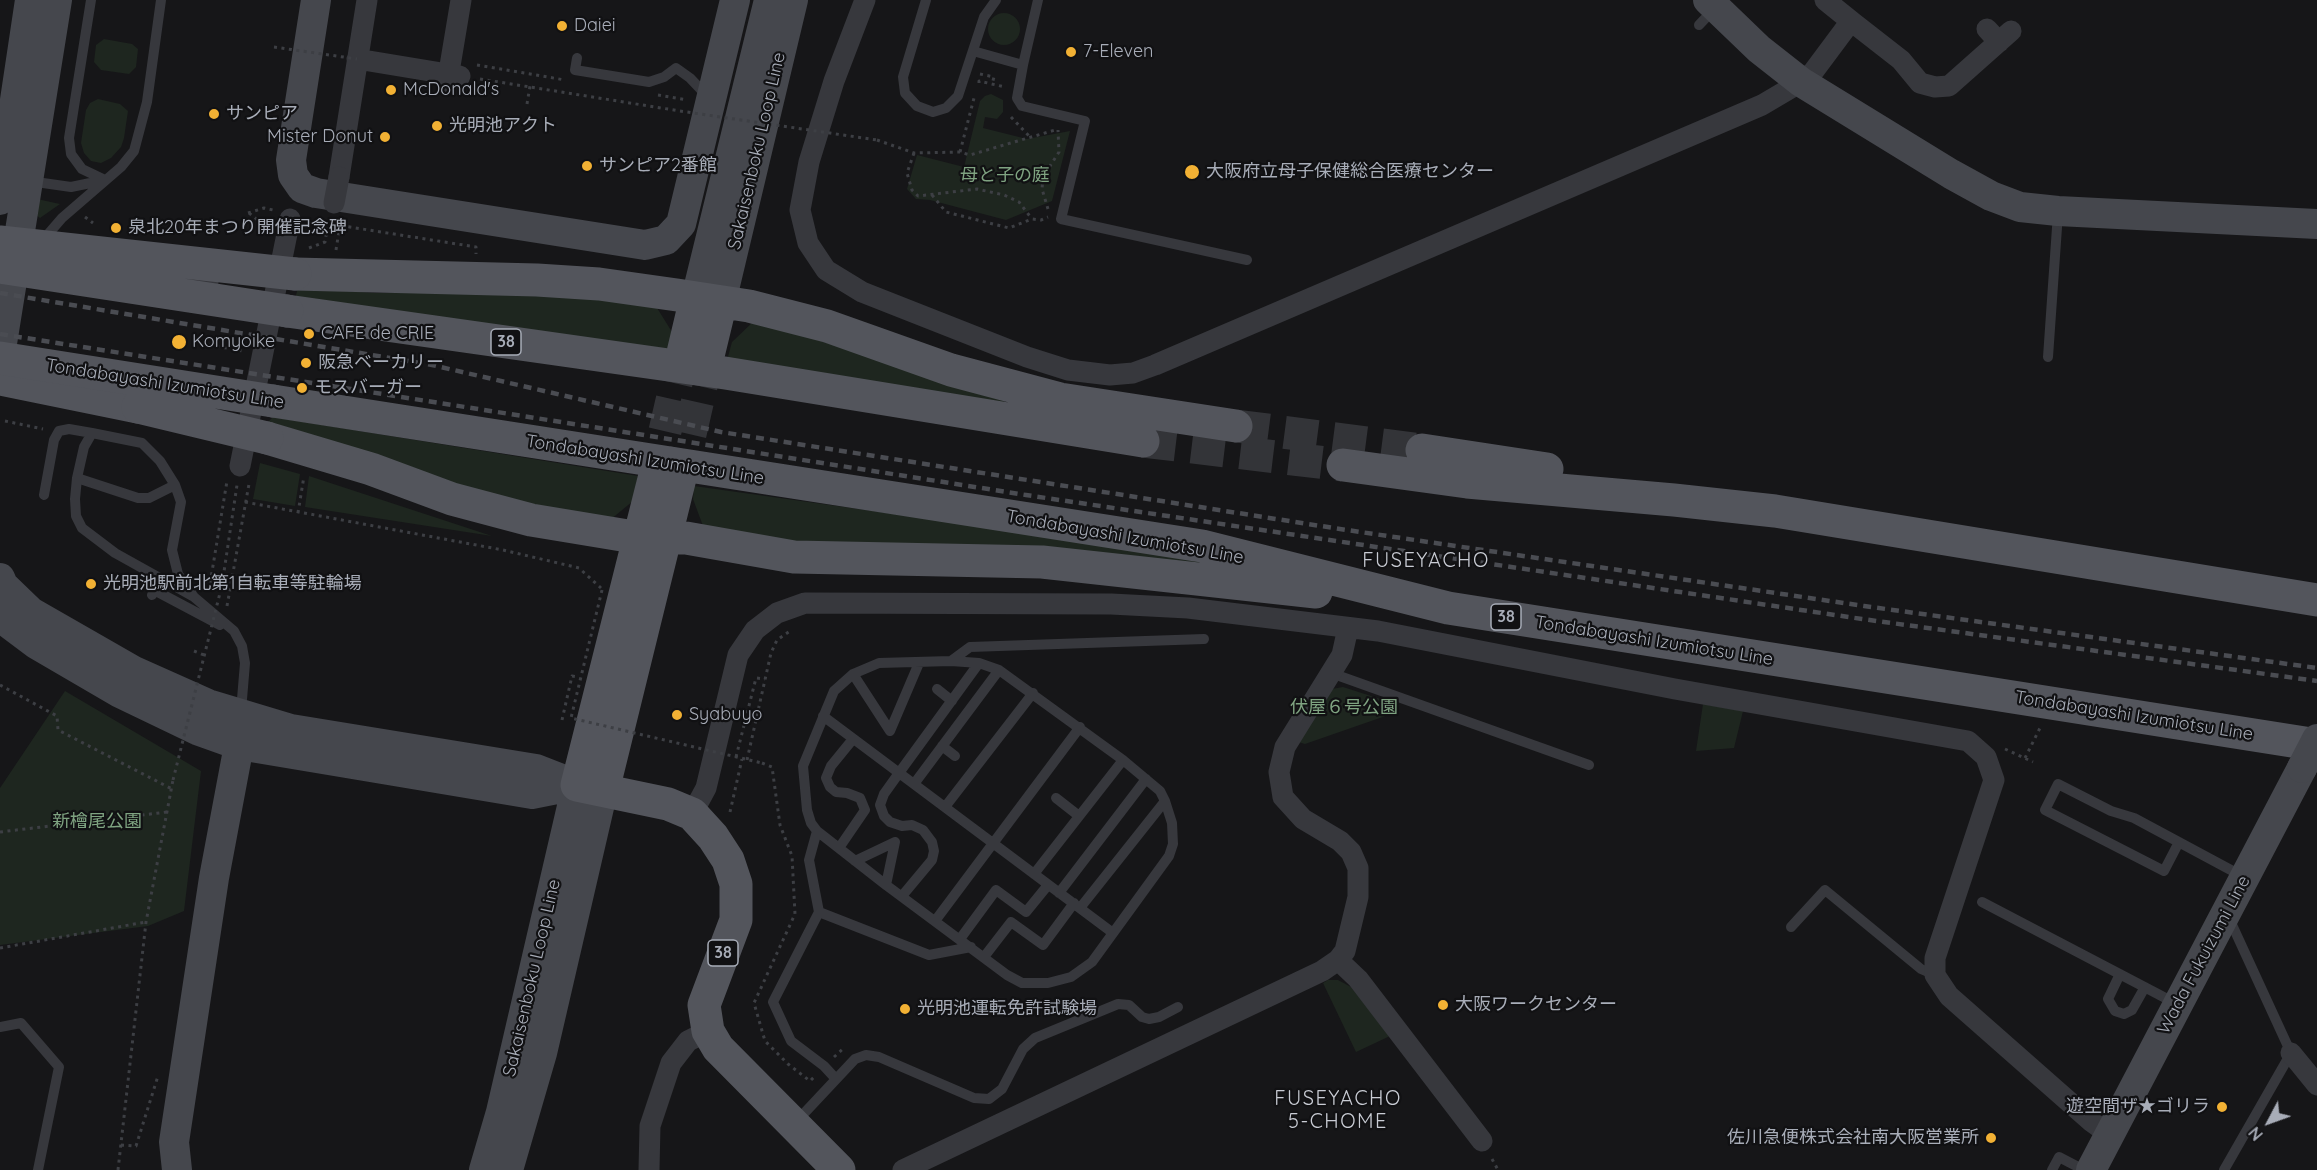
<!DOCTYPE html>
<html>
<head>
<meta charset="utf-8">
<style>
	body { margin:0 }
	#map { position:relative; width:2317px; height:1170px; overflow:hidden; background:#161618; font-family:Quicksand,sans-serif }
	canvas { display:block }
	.north { position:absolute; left:2239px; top:1092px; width:60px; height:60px; -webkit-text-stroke:4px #111113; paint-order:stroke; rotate:229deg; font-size:16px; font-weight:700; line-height:24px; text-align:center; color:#a8adb8 }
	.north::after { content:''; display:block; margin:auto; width:21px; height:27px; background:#a8adb8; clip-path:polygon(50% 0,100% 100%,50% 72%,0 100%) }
</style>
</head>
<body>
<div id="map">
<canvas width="2317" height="1170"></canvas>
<div class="north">N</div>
</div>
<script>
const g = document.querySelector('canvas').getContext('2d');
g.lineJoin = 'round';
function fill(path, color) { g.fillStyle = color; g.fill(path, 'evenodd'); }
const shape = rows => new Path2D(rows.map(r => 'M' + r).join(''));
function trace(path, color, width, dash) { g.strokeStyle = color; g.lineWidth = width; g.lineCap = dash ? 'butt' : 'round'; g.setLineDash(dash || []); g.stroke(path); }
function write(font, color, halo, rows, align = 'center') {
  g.font = font + ' Quicksand,"Noto Sans JP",sans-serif'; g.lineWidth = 4.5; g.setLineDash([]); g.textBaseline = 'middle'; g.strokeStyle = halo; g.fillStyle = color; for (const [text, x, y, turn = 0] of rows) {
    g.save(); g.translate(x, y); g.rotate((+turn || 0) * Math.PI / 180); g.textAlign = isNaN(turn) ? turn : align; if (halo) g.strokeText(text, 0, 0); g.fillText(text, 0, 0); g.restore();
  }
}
const green = shape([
	'988 29a16 16 0 1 1 32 0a16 16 0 1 1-32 0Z',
	[104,39,132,44,138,49,136,67,129,74,101,70,94,62,96,45],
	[991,94,1003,100,1003,112,997,119,985,117,983,128,1027,139,1070,131,1052,201,1006,220,930,200,916,199,907,189,917,155,964,167,980,101,985,96],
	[98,99,120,104,128,111,124,138,121,147,111,158,101,163,91,161,84,153,81,143,86,110,90,103],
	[37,199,60,204,40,218,36,215],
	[298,288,375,293,495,292,654,303,672,332,667,354,295,299],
	[755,320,991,395,1016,407,726,364,732,342],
	[273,417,638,476,633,501,610,520,533,507,455,487,268,422],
	[260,463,300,474,295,506,253,499],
	[309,476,492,536,305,507],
	[694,486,1166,552,1243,565,784,549,706,534,693,499],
	[1343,687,1399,705,1397,712,1305,744,1298,742,1332,689],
	[65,691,201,771,184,911,148,926,0,945,0,788],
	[1703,704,1743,711,1734,748,1696,751],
	[1328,980,1338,980,1351,987,1390,1036,1356,1052,1323,983]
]);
const primaryTunnel = shape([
	[1236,426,1422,450],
	[1143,441,1343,465],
	[654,479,682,357],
	[679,482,707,360]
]);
const path = shape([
	[477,65,565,80],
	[980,74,994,77,992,84],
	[480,79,680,111],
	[979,83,979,81,1005,87],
	[658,95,687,100],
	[527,104,530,86],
	[1011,117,1029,136],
	[877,140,914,153,960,152,970,155,1055,130],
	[960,152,974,98],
	[914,153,907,173,912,190,918,196,977,189,1004,195,1019,202,1032,219],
	[932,195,946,212,1009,228,1032,219,1041,220,1048,217],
	[1048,209,1042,189,1043,177,1059,152,1058,130],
	[248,213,264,208,273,210],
	[249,213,259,221,269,224],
	[85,217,93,223],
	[309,248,325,242,327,229,337,225,476,247,476,254],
	[336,250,340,225],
	[209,345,243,351],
	[5,421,43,429],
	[245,502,503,550,579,568,601,588],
	[298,513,304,476],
	[222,585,237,485],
	[209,590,227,481],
	[227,606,249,484],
	[194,651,204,655],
	[0,685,57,716,58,730,172,789],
	[562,720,572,676,579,677],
	[2005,749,2033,762],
	[736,757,756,678,765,679],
	[2025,758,2040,728],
	[747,760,771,653,777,640,790,631],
	[762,763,772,767,780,825,792,856,795,914,754,1003,765,1041,788,1064,810,1081,814,1077],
	[730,812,742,759],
	[0,832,167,812],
	[0,948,146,922],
	[834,1057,844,1048],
	[121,1145,136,1146,158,1076],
	[1492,1159,1498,1170],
	[118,1170,146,922,173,780]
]);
const lane = shape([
	[91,0,69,138,71,154,82,169,105,180],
	[926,0,903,77,905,93,917,106,933,112,946,108,958,96,984,17,996,0],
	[1699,25,1715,8],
	[973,51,1023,65,1038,0],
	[577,58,575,70,649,82,664,77,676,68,690,78,709,98],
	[1023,65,1017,98,1022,106,1085,121,1061,219,1247,260],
	[29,181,71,187,105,180],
	[43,240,62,218,121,167,134,151,147,102,161,0],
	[2048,357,2058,213],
	[77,478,138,498,149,498,175,485],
	[44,495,54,440,59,431,69,429,92,433],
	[152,595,154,590,220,625],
	[194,597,178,574,172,550,181,502,175,485,160,461,142,443,92,433,84,447,77,478,75,499,76,516,82,528,115,553,194,597,234,631,242,646,245,663,241,711],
	[951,661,979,663,999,670,1123,760,1160,791,1165,801,1172,823,1173,844,1169,856,1092,962,1071,977,1048,983,1022,983,1007,975,886,885,817,831,811,823,807,810,803,766,834,691,853,674,879,663,951,661],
	[951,661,970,647,1204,639],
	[1331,673,1589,765],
	[853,674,890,731],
	[937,689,952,701],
	[823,716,1113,933],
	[890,731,919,663],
	[942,746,955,756],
	[914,784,999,670],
	[1056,798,1079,816],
	[945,807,1033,693],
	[817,831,809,860,819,912,773,1002,791,1041,824,1066,836,1079],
	[2179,842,2164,871,2045,810,2058,784,2111,811,2134,818,2242,876],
	[839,848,865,810,860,798,847,793,836,792,830,787,826,778,831,766,853,739],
	[855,861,895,842],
	[1034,874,1123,760],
	[886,885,895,842],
	[1059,893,1146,779],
	[902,896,932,860,934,851,932,842,923,830,912,825,902,826,890,822,884,816,880,805,884,794,899,773,979,663],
	[1982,902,2175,1003],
	[1080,908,1165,801],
	[819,912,929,955,971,947],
	[935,921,1080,727],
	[1791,927,1825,890,1921,969,1935,975],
	[960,939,996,890,1026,912,1048,885],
	[984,957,1011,922,1043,945,1074,903],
	[2120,974,2108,999,2115,1011,2124,1014,2132,1010,2145,987],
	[0,1027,21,1023,59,1067,38,1170],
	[795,1123,855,1059,866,1055,879,1057,974,1098,989,1099,1002,1089,1023,1049,1035,1038,1118,1004,1129,1005,1142,1017,1149,1019,1159,1017,1178,1007],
	[2052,1170,2059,1157,2084,1170],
	[2224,1170,2291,1053,2228,916]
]);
const street = shape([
	[865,0,834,81,809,162,800,210,808,243,826,270,862,292,1027,357,1068,370,1110,375,1133,373,1155,365,1762,105,1801,82,1813,72,1851,21,1825,0],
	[1851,21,1901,60,1920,83,1935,87,1949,86,2011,31],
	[1987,29,1999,42],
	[357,59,460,76],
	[447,84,461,0],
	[339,177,367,0],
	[172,278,208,282],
	[240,466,290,219],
	[692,814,706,788,738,655,755,630,777,613,805,603,1111,604,1188,608,1378,631,1675,689,1968,741,1986,757,1994,780,1935,958,1935,975,1949,996,2092,1122,2110,1135],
	[1338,960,1358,979,1482,1141],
	[2291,1053,2317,1085],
	[649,1170,650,1126,671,1063,688,1041,708,1031],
	[903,1170,1322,971,1338,960,1345,951,1358,897,1358,868,1351,852,1340,841,1303,819,1283,797,1279,772,1285,747,1342,655,1348,628]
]);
const secondary = shape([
	[316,0,291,160,293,175,302,188,316,193,645,245,666,240,681,224,735,0],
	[1708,0,1759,49,1801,82,1951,174,1991,196,2020,207,2058,211,2317,224],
	[0,200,30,0],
	[696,298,769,0],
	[721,302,793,0],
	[0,356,57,0],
	[0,578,3,585,31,612,134,671,208,704,291,729,536,769,577,785],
	[0,617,36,644,120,693,197,730,239,745,532,794,577,785],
	[177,1170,174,1142,214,878,239,745,240,726],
	[484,1170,501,1112,577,785],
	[508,1170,542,1053,603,790],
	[2091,1170,2302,768]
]);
const primary = shape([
	[295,274,537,280,599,284,677,295,749,306,827,326,951,370,1060,399,1236,426],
	[287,311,725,373,1143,441],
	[682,357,696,298],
	[707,360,721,302],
	[0,379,138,407],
	[273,401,1202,546,1448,608,2317,745],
	[267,438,371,469,452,499,531,520,640,538,686,538,794,557,1042,562,1316,592],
	[1422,450,1547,469],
	[1343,465,1467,482,1674,500,1775,511,2317,600],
	[654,479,577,785,668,804,692,814,713,837,728,860,736,884,736,920,704,1005,708,1031,718,1048,839,1170],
	[603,790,679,482]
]);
const rail = shape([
	[0,293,432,365,721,432,1340,529,1864,606,2317,668],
	[0,334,1026,495,1862,619,2317,681]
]);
const pathBridge = shape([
	[274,47,357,59],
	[680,111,877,140],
	[602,590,571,718,762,763],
	[173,780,222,585]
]);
const streetBridge = shape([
	[334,203,339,177]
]);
const secondaryBridge = shape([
	[2302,768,2317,739]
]);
const primaryBridge = shape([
	[0,242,295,274],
	[0,267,287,311],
	[0,358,273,401],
	[138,407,267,438]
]);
const markers = [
	[562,26,6,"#f2b134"],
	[1071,52,6,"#f2b134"],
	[391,90,6,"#f2b134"],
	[214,114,6,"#f2b134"],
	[437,126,6,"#f2b134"],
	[385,137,6,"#f2b134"],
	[587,166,6,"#f2b134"],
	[1192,172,8,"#f2b134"],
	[116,228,6,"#f2b134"],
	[309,334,6,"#f2b134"],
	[179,342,8,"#f2b134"],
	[306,363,6,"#f2b134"],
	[302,388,6,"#f2b134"],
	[91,584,6,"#f2b134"],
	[677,715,6,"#f2b134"],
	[1443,1005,6,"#f2b134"],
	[905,1009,6,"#f2b134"],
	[2222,1107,6,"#f2b134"],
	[1991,1138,6,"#f2b134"]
];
const shields = [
	[506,342,30],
	[1506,617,30],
	[723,953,30]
];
const shieldNames = [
	["38",506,342],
	["38",1506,617],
	["38",723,953]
];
const poiNames = [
	["Daiei",574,26],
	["7-Eleven",1083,52],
	["McDonald's",403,90],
	["サンピア",226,114],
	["光明池アクト",449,126],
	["Mister Donut",373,137,"right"],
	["サンピア2番館",599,166],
	["大阪府立母子保健総合医療センター",1206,172],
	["泉北20年まつり開催記念碑",128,228],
	["CAFE de CRIE",321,334],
	["Komyoike",192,342],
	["阪急ベーカリー",318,363],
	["モスバーガー",314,388],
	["光明池駅前北第1自転車等駐輪場",103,584],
	["Syabuyo",689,715],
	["大阪ワークセンター",1455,1005],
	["光明池運転免許試験場",917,1009],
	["遊空間ザ★ゴリラ",2210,1107,"right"],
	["佐川急便株式会社南大阪営業所",1979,1138,"right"]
];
const streetNames = [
	["Sakaisenboku Loop Line",757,151,-77],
	["Tondabayashi Izumiotsu Line",165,384,9],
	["Tondabayashi Izumiotsu Line",645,460,9],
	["Tondabayashi Izumiotsu Line",1125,537,10],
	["Tondabayashi Izumiotsu Line",1654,641,9],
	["Tondabayashi Izumiotsu Line",2134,716,9],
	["Wada Fukuizumi Line",2204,955,-62],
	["Sakaisenboku Loop Line",532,978,-77]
];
const parkNames = [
	["母と子の庭",1005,176],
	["伏屋６号公園",1344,708],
	["新檜尾公園",97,822]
];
const neighbourhoodNames = [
	["FUSEYACHO",1426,561],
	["FUSEYACHO",1338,1099],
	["5-CHOME",1338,1122]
];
fill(green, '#1e261f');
trace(primaryTunnel, '#333438', 33, [33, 16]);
trace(path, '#3d3f44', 3, [3, 4.5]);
trace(lane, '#37383d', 10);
trace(street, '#37383d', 21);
trace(secondary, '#45474d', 30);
trace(primary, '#53555c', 33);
trace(rail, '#4a4c52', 4.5, [8, 6]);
trace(pathBridge, '#3d3f44', 3, [3, 4.5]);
trace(streetBridge, '#37383d', 21);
trace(secondaryBridge, '#45474d', 30);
trace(primaryBridge, '#53555c', 33);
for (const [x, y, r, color] of markers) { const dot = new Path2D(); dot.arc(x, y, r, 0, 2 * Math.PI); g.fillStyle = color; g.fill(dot); trace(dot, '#111113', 2); }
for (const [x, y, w] of shields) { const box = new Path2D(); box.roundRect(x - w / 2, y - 13, w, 26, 4.5); g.fillStyle = '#111113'; g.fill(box); trace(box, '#a8adb8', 1.5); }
write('bold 16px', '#a8adb8', null, shieldNames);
write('18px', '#a8adb8', '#111113', poiNames, 'left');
write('18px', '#a8adb8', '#111113', streetNames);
write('18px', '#7fa381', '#111113', parkNames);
g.letterSpacing = '1.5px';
write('20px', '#c9ccd4', '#111113', neighbourhoodNames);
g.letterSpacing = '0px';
</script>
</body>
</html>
